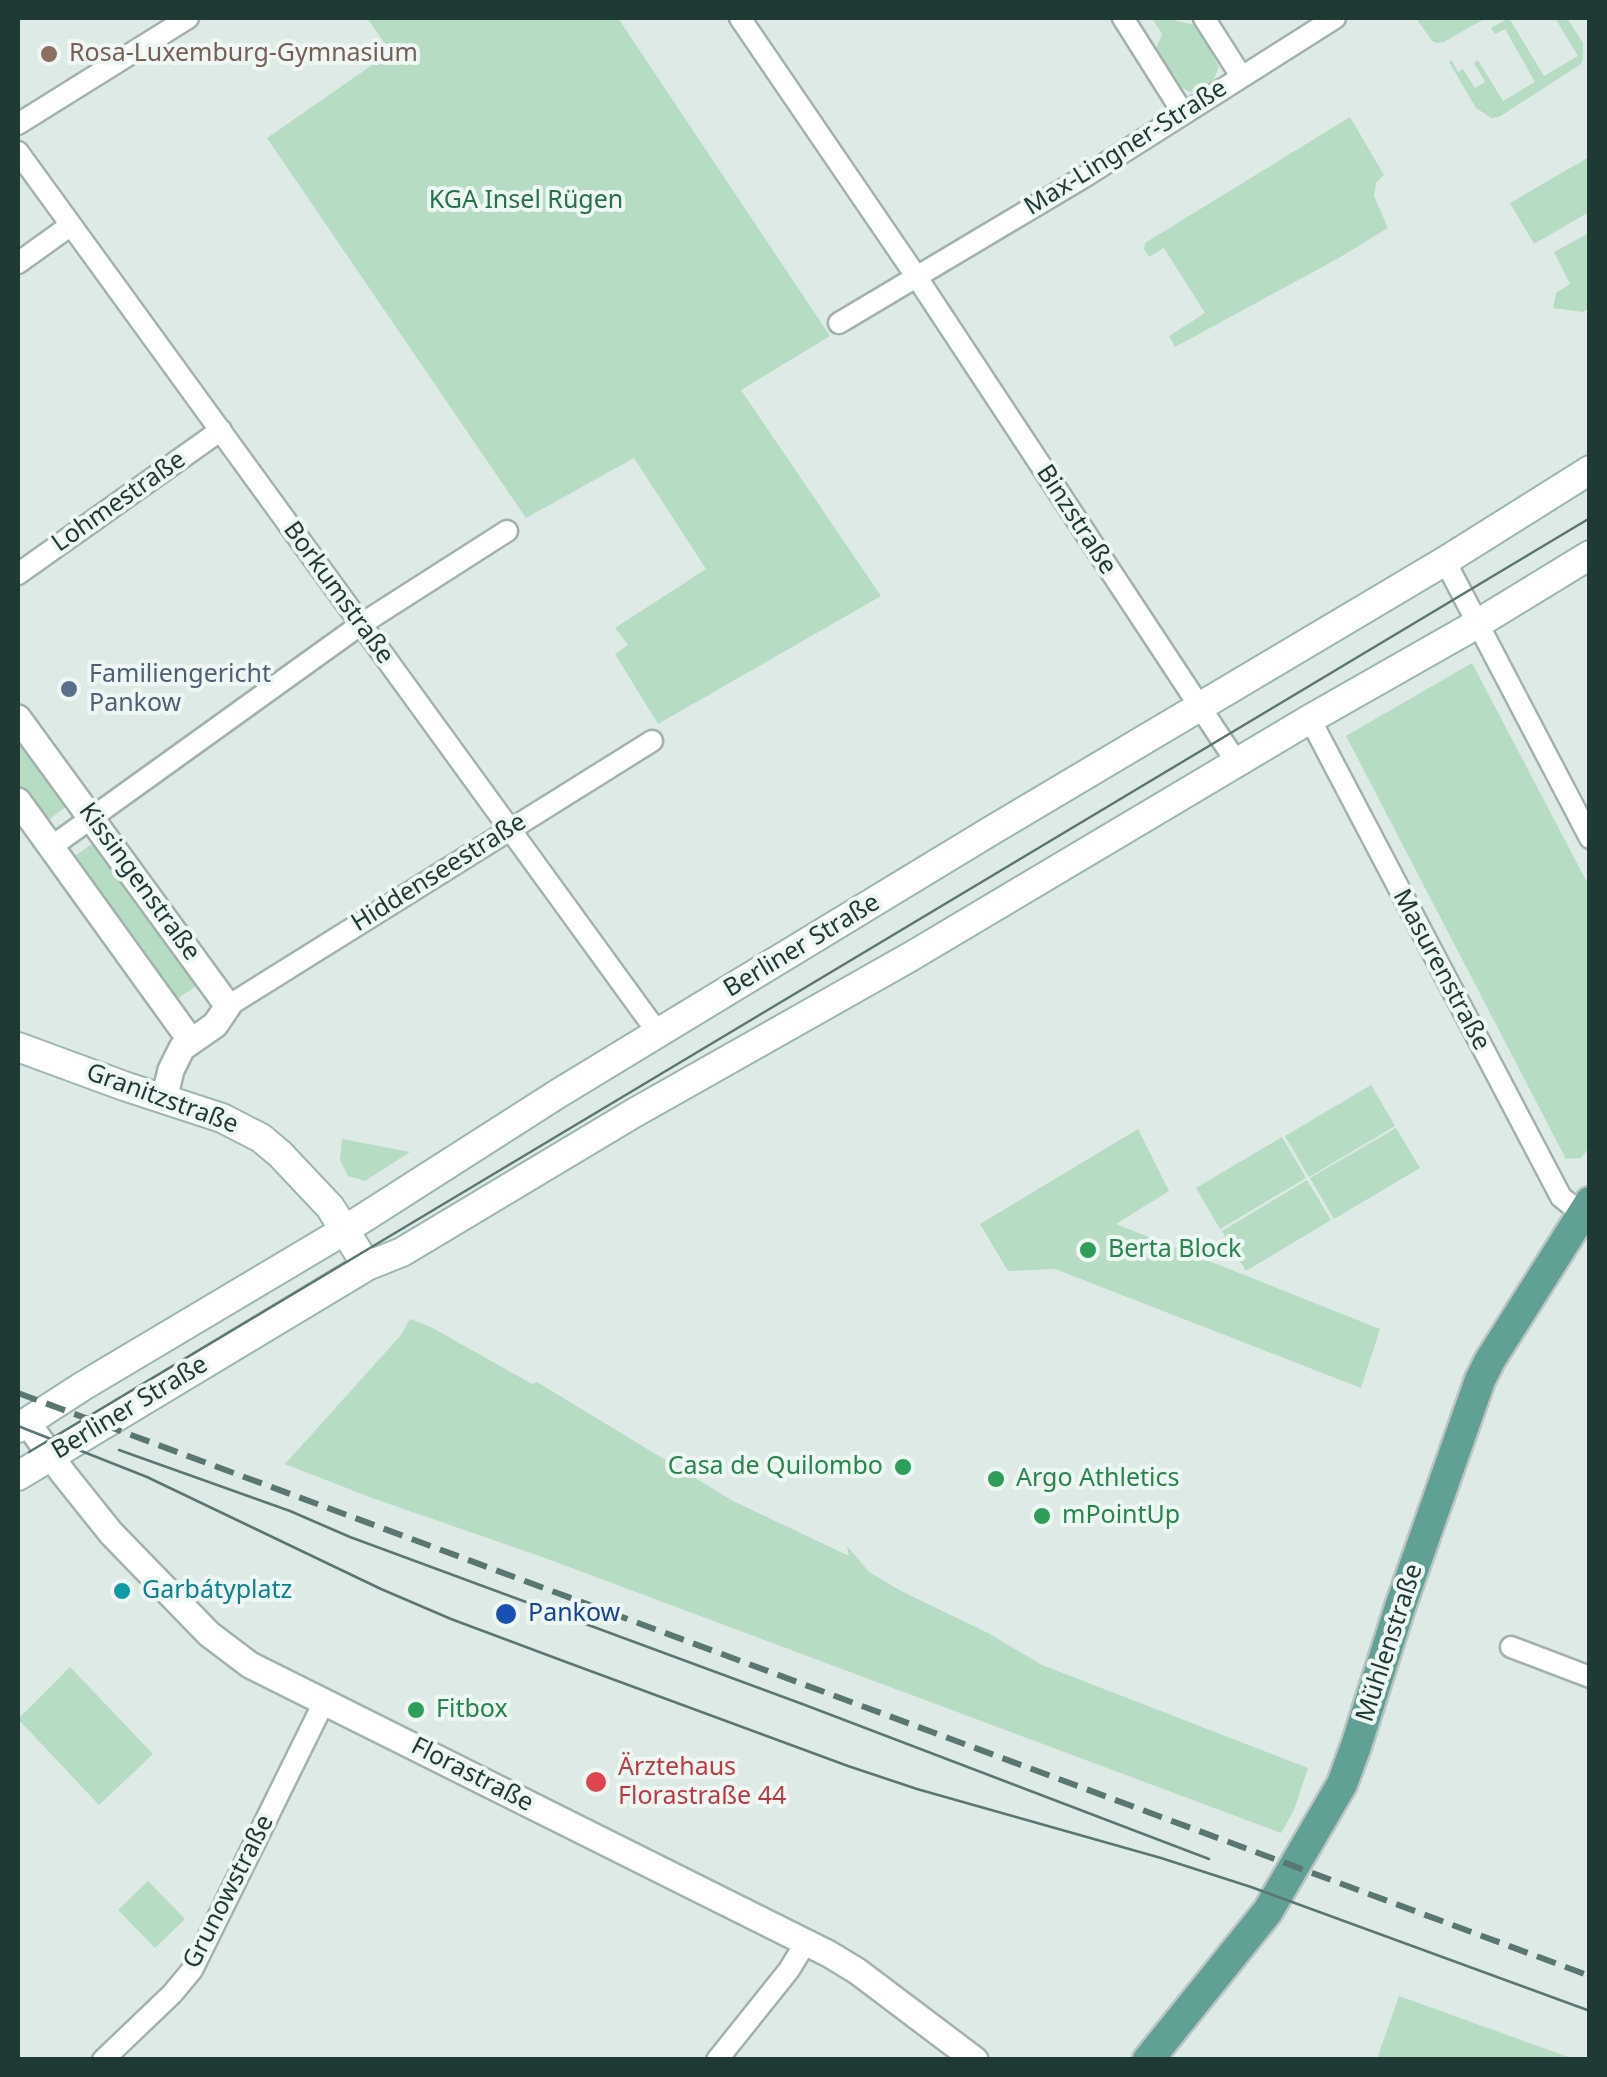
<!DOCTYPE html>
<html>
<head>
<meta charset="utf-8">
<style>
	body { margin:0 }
	#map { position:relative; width:1607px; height:2077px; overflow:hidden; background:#deeae6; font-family:"Noto Sans",sans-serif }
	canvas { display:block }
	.frame { position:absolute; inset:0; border:20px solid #1f3a35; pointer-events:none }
</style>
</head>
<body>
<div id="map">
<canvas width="1607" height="2077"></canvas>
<div class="frame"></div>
</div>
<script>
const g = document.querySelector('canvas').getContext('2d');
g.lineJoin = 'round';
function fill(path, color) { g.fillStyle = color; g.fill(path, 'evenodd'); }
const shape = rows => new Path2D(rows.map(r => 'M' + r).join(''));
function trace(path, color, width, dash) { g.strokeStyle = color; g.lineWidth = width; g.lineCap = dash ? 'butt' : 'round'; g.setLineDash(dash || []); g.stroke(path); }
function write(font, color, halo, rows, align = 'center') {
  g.font = font + ' "Noto Sans",sans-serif'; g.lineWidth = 8; g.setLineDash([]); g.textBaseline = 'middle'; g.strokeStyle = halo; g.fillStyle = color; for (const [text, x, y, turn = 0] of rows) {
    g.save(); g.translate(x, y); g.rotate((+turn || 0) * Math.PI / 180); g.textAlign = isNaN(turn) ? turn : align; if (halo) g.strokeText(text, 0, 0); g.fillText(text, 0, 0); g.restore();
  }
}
const green = shape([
	[367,18,618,18,830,336,741,390,881,596,658,724,615,654,628,645,615,628,706,569,634,458,526,518,267,138,391,52],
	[1152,18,1174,18,1176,21,1197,25,1219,67,1212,84,1201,90,1190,92,1176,84,1157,55,1156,49,1162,34],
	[1416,18,1453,18,1456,20,1460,18,1486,18,1444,42,1437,43,1432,41],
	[1509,18,1544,76,1578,56,1555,18,1567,18,1583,43,1583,59,1581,64,1499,117,1491,118,1476,108,1449,62,1452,60,1458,72,1463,69,1475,88,1485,82,1474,63,1478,60,1503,101,1535,82,1505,29,1495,34,1491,28],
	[1350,117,1384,175,1376,183,1374,196,1388,228,1337,259,1175,347,1169,336,1205,313,1164,248,1149,257,1144,249,1145,243],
	[1589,157,1589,212,1534,244,1510,203],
	[1589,233,1589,308,1583,312,1553,308,1556,293,1570,284,1554,252],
	[1472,663,1589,886,1590,1146,1581,1158,1566,1159,1346,736],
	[18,730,71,803,43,824,18,788],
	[96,841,201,983,172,1002,69,860],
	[1371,1085,1395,1126,1309,1177,1285,1136],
	[1396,1128,1420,1168,1334,1219,1310,1178],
	[1138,1129,1169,1191,1116,1224,1380,1329,1361,1388,1055,1269,1008,1271,980,1224],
	[1282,1137,1306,1178,1220,1229,1196,1188],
	[342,1139,410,1152,365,1181,348,1176,340,1160],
	[1307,1180,1331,1220,1246,1271,1222,1231],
	[410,1319,431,1327,532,1384,537,1382,733,1501,849,1556,847,1546,869,1572,901,1591,988,1633,1042,1665,1308,1768,1294,1810,1281,1833,545,1558,372,1498,285,1464,401,1335],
	[70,1667,153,1754,99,1805,18,1719],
	[148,1881,185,1919,155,1948,118,1910],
	[1399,1996,1574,2059,1377,2059]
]);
const minor = shape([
	[740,18,916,276,1237,763],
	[1123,18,1183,113],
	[1204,18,1241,76],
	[18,124,188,18],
	[18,152,658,1033],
	[18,263,71,225],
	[839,323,1084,177,1335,18],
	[1445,561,1590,838],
	[18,574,221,430],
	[1310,719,1561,1197,1581,1213],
	[51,847,360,625,507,531],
	[228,1006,652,741],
	[1511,1647,1590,1677],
	[103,2060,172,1994,192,1970,324,1702],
	[717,2060,789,1970,806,1942]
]);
const tertiary = shape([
	[18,718,228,1006,215,1025,182,1048,171,1070,164,1099],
	[18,801,191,1041],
	[27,1422,63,1473,111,1533,209,1634,250,1665,829,1954,857,1971,975,2060]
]);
const secondary = shape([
	[18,1047,124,1086,222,1118,261,1138,280,1154,330,1207,367,1266],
	[18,1428,83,1386,340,1233,559,1093,989,832,1445,561,1590,470],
	[18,1476,367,1266,402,1252,634,1113,910,957,1310,719,1477,624,1590,555]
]);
const primary = shape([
	[1148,2060,1268,1911,1342,1784,1356,1746,1400,1607,1480,1380,1490,1360,1590,1202]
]);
const tram = shape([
	[18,1426,147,1477,381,1589,451,1619,566,1662,848,1766,917,1789,1161,1858,1251,1887,1590,2011],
	[119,1450,290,1511,350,1537,805,1705,1209,1859],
	[29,1452,1590,518]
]);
const rail = shape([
	[18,1393,1590,1976]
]);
const markers = [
	[49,54,10,"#8d6e63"],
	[69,689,10,"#5c6f8a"],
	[1088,1250,10,"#2e9e5b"],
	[903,1467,10,"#2e9e5b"],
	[996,1479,10,"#2e9e5b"],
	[1042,1516,10,"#2e9e5b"],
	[122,1591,10,"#0f9aa8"],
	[506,1614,12,"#1a4fb4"],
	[416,1710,10,"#2e9e5b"],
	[596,1782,12,"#e0444e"]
];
const educationNames = [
	["Rosa-Luxemburg-Gymnasium",69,54]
];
const streetNames = [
	["Max-Lingner-Straße",1126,148,-32],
	["Lohmestraße",119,502,-35],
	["Binzstraße",1076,520,57],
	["Borkumstraße",338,593,54],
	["Hiddenseestraße",439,873,-32],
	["Kissingenstraße",139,882,54],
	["Berliner Straße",802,946,-31],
	["Masurenstraße",1441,970,62],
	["Granitzstraße",162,1099,20],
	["Berliner Straße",130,1408,-31],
	["Mühlenstraße",1390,1643,-72],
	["Florastraße",472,1775,27],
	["Grunowstraße",229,1892,-63]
];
const parkNames = [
	["KGA Insel Rügen",526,201]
];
const serviceNames = [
	["Familiengericht",89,675],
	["Pankow",89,704]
];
const leisureNames = [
	["Berta Block",1108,1250],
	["Casa de Quilombo",883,1467,"right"],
	["Argo Athletics",1016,1479],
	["mPointUp",1062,1516],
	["Fitbox",436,1710]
];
const cultureNames = [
	["Garbátyplatz",142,1591]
];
const transitNames = [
	["Pankow",528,1614]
];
const healthNames = [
	["Ärztehaus",618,1768],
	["Florastraße 44",618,1797]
];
fill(green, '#b6dcc3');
trace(minor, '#a1b2ad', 25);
trace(tertiary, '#a1b2ad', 30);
trace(secondary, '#9db6af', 32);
trace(primary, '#bcc4c2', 35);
trace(minor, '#fff', 20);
trace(tertiary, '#fff', 25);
trace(secondary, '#fff', 28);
trace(primary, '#61a195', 30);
trace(tram, '#597670', 2.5);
trace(rail, '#597670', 6, [20, 10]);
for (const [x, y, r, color] of markers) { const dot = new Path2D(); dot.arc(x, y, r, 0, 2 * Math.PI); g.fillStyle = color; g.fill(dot); trace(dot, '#eef7f3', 4); }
write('25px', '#785e54', '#eef7f3', educationNames, 'left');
write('25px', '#1f3a35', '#eef7f3', streetNames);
write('25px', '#28724a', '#eef7f3', parkNames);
write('25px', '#4e5e75', '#eef7f3', serviceNames, 'left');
write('25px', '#27864d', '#eef7f3', leisureNames, 'left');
write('25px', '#0d838f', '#eef7f3', cultureNames, 'left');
write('25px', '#164399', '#eef7f3', transitNames, 'left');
write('25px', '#be3a42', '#eef7f3', healthNames, 'left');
</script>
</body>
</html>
